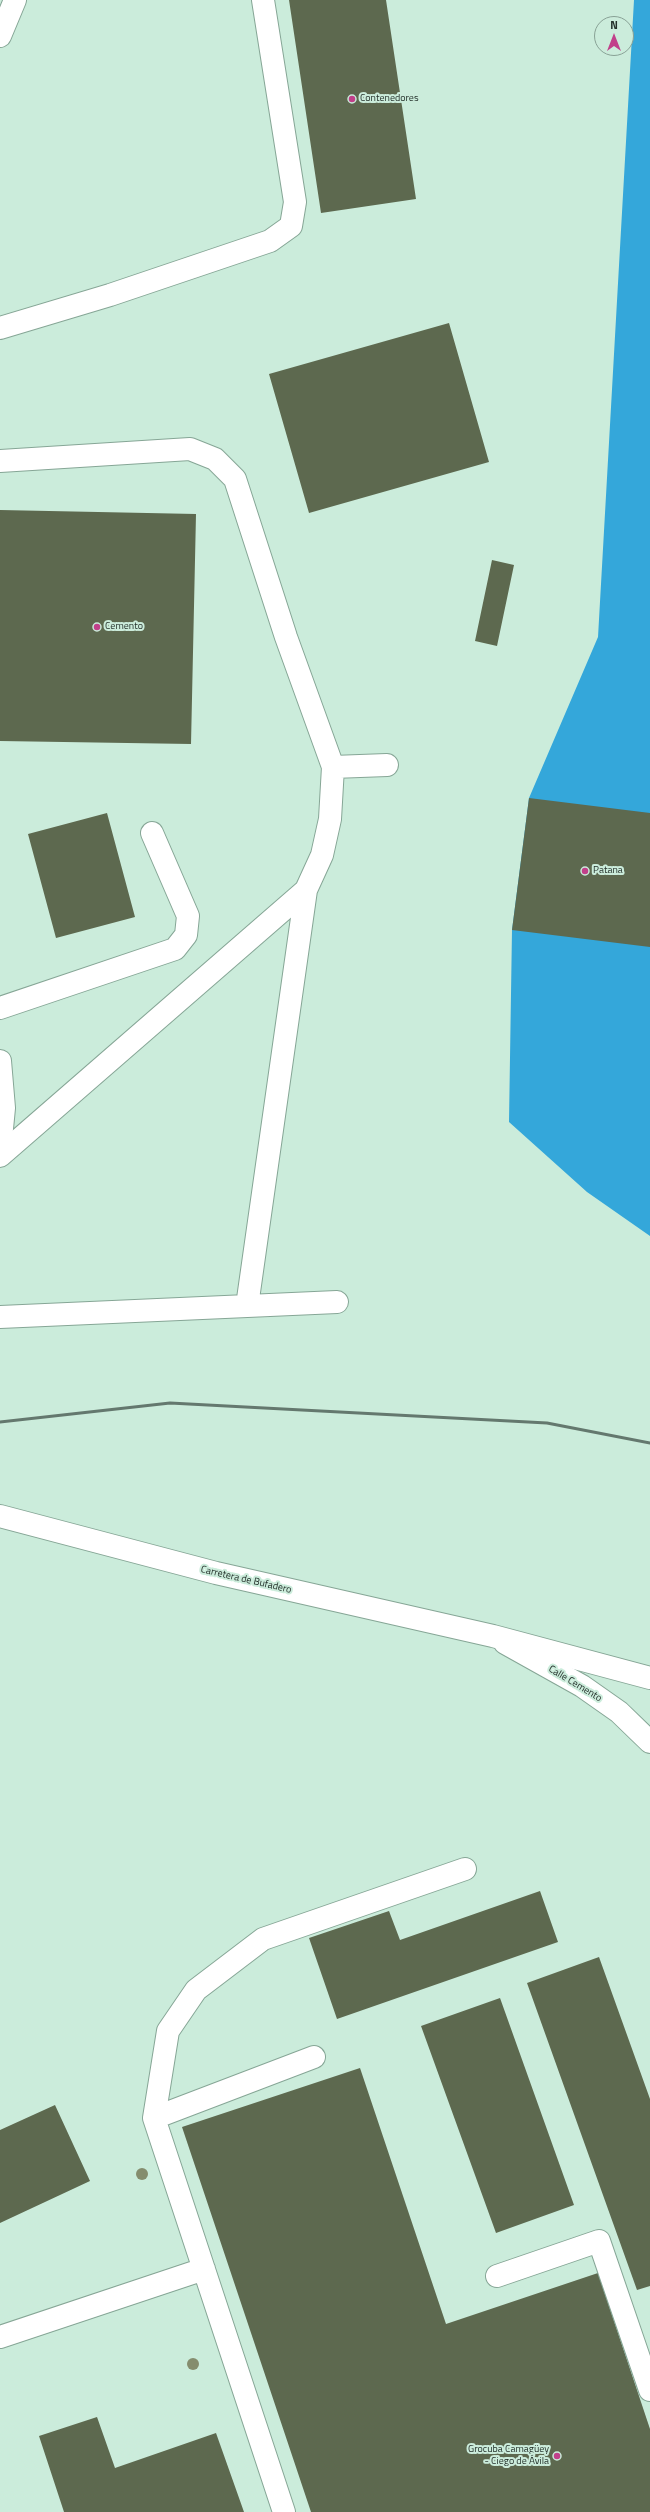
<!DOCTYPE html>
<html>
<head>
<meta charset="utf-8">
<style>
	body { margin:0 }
	#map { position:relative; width:650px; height:2512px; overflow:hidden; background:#cbecdb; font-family:"Titillium Web",sans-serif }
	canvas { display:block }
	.north { position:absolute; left:594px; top:16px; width:40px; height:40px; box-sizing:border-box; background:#cbecdb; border:1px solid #88a195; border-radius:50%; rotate:0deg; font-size:11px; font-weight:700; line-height:16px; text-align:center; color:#24312b }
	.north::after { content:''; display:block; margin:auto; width:14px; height:18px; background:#c1408a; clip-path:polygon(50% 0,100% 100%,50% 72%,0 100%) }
</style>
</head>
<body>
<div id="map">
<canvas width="650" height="2512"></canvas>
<div class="north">N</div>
</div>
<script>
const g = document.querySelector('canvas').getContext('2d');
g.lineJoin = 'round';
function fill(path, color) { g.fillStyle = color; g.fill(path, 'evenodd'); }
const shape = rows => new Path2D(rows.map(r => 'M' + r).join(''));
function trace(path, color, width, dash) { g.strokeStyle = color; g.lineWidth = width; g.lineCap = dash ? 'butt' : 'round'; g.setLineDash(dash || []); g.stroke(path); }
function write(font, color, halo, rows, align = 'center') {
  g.font = font + ' "Titillium Web",sans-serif'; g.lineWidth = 4; g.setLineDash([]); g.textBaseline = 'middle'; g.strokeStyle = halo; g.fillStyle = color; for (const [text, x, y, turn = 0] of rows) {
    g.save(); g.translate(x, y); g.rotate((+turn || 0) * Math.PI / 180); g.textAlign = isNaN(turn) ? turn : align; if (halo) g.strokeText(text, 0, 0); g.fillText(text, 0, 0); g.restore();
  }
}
const water = shape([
	[634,0,650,0,650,1236,587,1192,509,1122,512,930,529,798,598,637]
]);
const building = shape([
	[289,0,386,0,416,199,321,213],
	[449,323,489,462,309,513,269,374],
	[0,510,196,514,191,744,0,741],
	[492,560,514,565,497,646,475,641],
	[529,798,650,813,650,947,512,930],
	[107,813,135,917,56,938,28,834],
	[540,1891,558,1942,337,2019,309,1938,389,1911,400,1940],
	[599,1957,650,2099,650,2286,637,2290,527,1983],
	[500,1998,574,2205,496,2233,421,2026],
	[360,2068,446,2324,598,2273,650,2429,650,2512,311,2512,182,2127],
	[55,2105,90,2181,0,2223,0,2130],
	[97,2417,115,2468,216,2433,244,2512,64,2512,39,2436]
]);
const service = shape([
	[0,36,15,0],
	[0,328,110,295,270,241,291,226,295,202,263,0],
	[0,461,190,449,215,459,235,479,286,637,333,767,387,765],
	[0,1008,175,949,186,935,188,916,152,833],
	[0,1156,306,890,322,855,330,819,333,767],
	[247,1306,306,890],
	[0,1317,337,1302],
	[154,2118,314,2057],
	[497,2276,599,2241,650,2390],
	[0,2337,204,2269],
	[284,2512,154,2118,168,2031,196,1990,263,1939,465,1869]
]);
const minor = shape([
	[505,1643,582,1686,619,1712,650,1742]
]);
const secondary = shape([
	[0,1061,4,1108,0,1149],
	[0,1516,216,1573,493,1636,650,1678]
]);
const rail = shape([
	[0,1422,170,1403,547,1423,650,1443]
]);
const trees = [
	[142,2174],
	[193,2364]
];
const markers = [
	[352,99,4,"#c1408a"],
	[97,627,4,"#c1408a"],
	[585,871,4,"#c1408a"],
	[557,2456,4,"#c1408a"]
];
const poiNames = [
	["Contenedores",360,99],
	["Cemento",105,627],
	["Patana",593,871],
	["Grocuba Camagüey",549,2450,"right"],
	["- Ciego de Ávila",549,2462,"right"]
];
const streetNames = [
	["Carretera de Bufadero",246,1580,13],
	["Calle Cemento",575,1684,31]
];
fill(water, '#34a7da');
fill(building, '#5d694f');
trace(service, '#86a696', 24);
trace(minor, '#86a696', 24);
trace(secondary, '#86a696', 24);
trace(service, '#fff', 22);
trace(minor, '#fff', 22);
trace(secondary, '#fff', 22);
trace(rail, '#64786e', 3);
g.fillStyle = '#858d6e';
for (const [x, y] of trees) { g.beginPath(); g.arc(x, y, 6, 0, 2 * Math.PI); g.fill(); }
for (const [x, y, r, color] of markers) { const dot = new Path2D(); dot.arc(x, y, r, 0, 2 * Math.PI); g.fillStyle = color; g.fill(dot); trace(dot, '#cbecdb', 1.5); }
write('10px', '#24312b', '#cbecdb', poiNames, 'left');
write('10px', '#24312b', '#cbecdb', streetNames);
</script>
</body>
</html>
